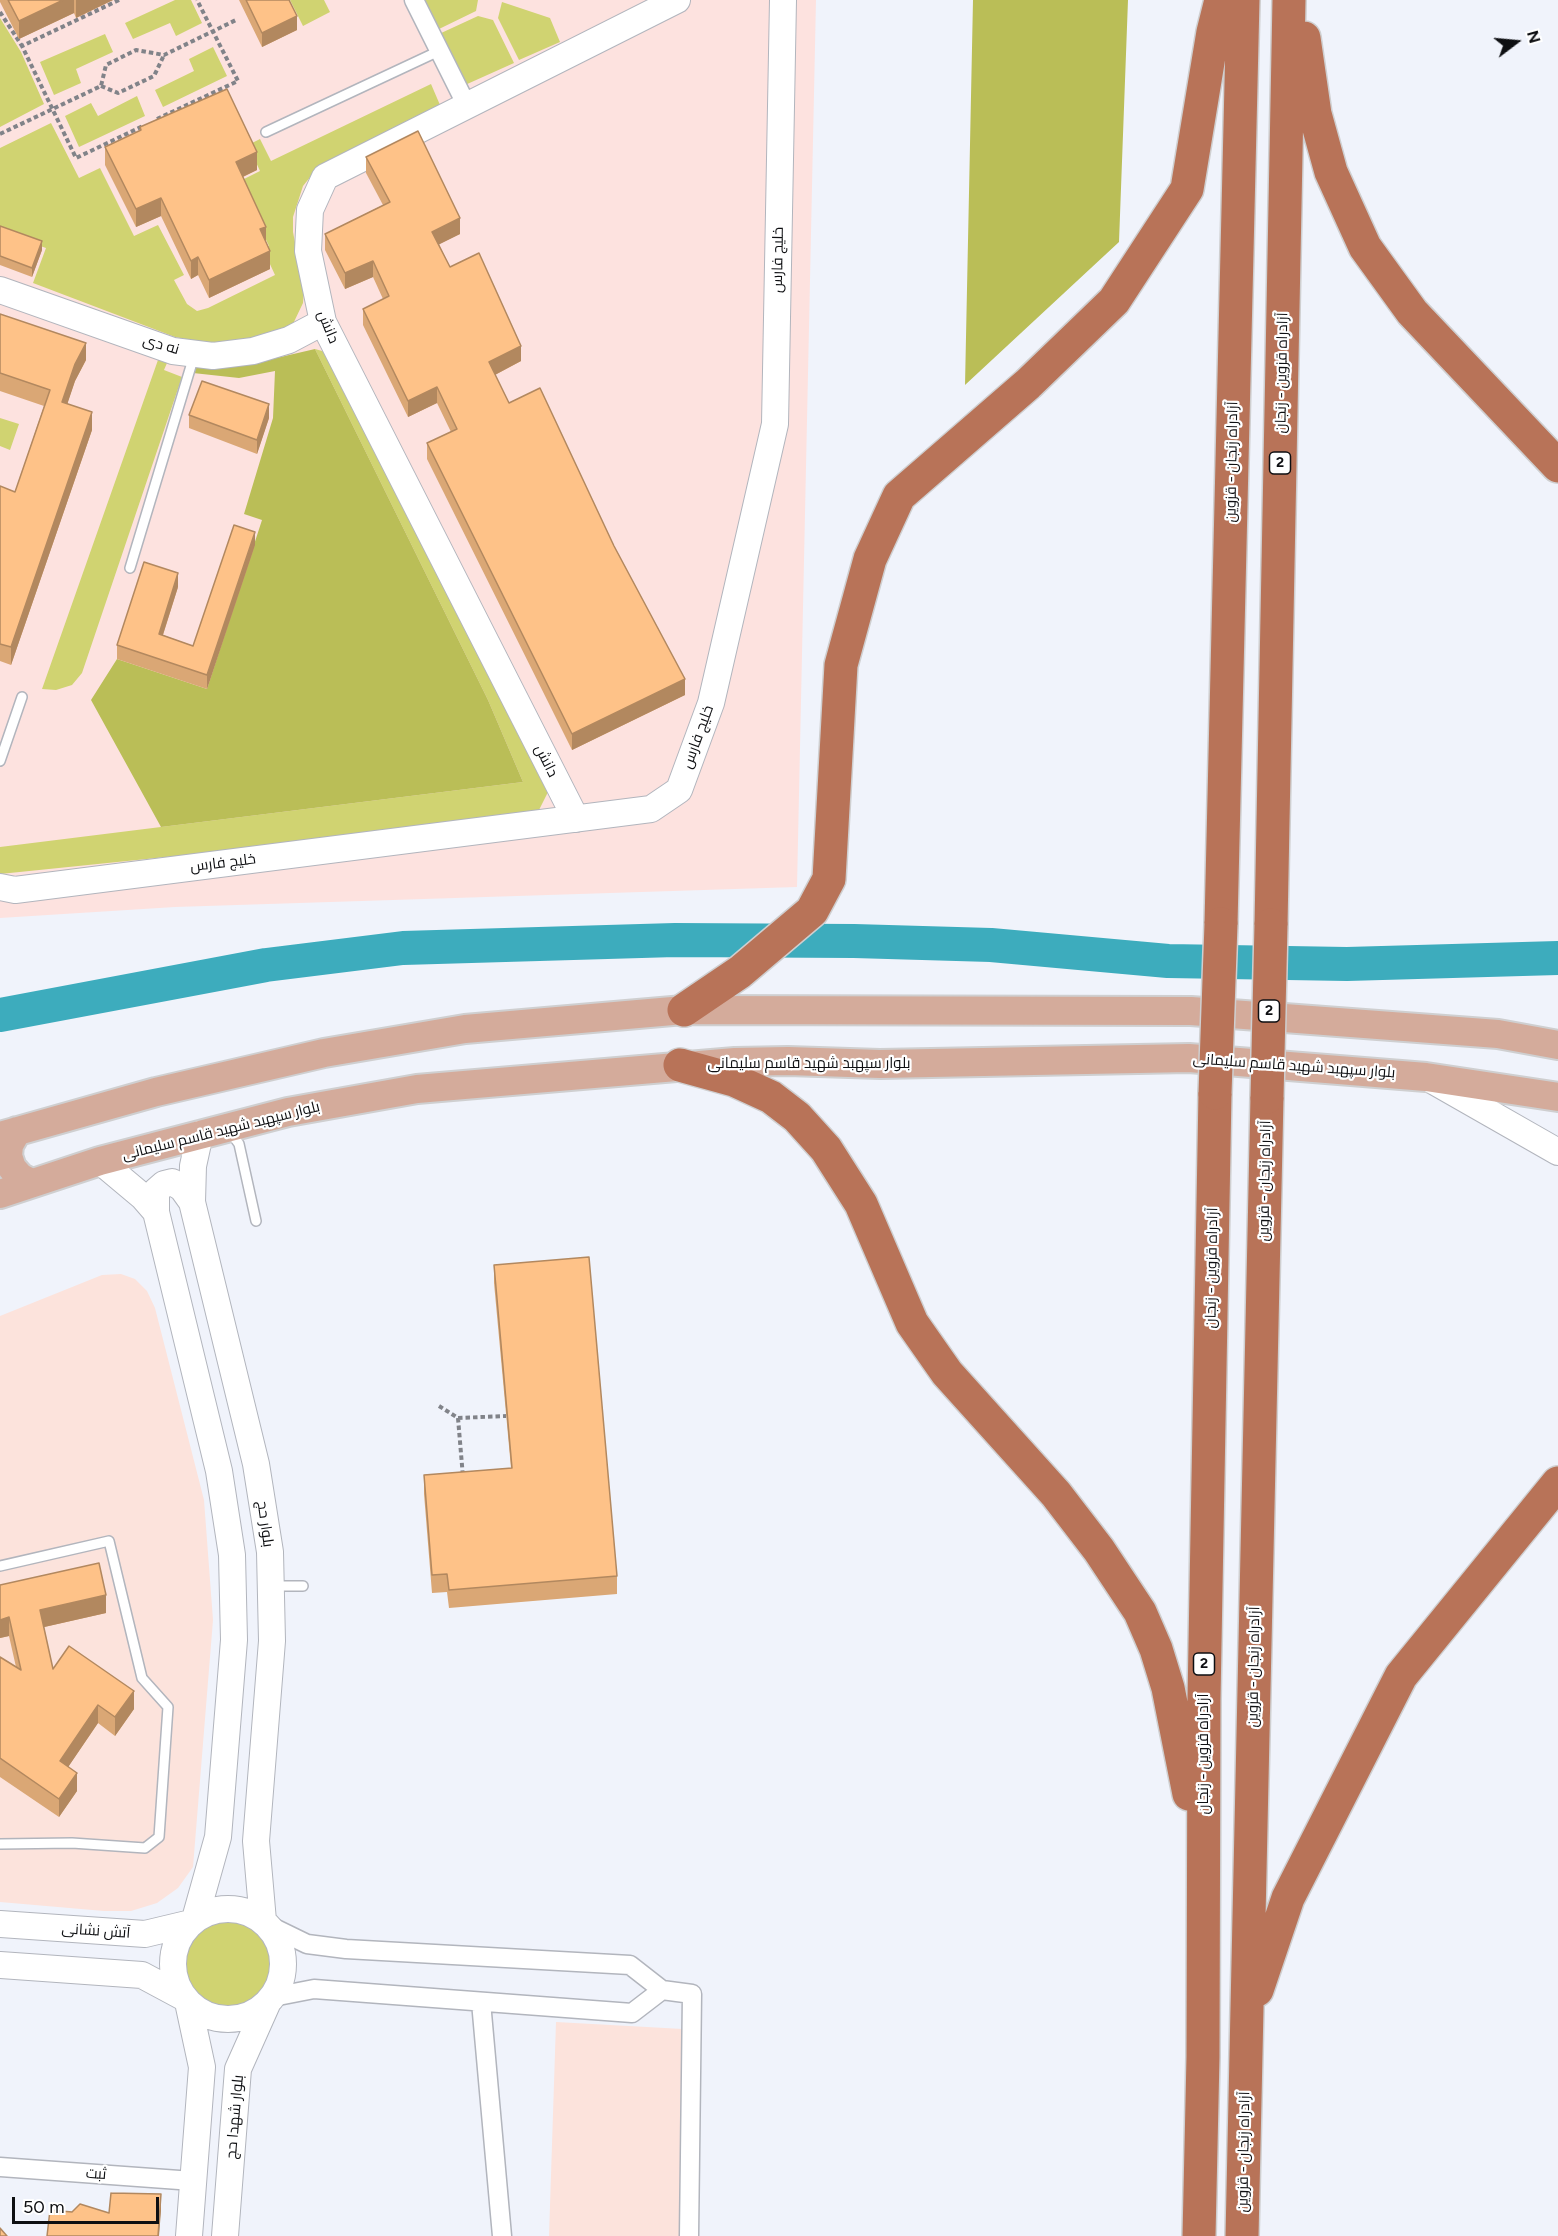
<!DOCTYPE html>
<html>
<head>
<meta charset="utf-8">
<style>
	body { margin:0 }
	#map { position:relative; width:1558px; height:2236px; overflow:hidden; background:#f0f3fb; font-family:Figtree,sans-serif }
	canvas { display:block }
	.north { position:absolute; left:1486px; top:12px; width:60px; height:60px; -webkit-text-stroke:4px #fff; paint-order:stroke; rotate:74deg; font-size:16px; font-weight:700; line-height:24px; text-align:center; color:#0e0f12 }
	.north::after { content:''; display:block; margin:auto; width:21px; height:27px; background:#0e0f12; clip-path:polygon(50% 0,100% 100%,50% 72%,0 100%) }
	.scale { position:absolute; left:12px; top:2197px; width:147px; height:27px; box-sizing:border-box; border:3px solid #0e0f12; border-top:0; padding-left:8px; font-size:18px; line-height:21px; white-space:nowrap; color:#0e0f12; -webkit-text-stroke:4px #fff; paint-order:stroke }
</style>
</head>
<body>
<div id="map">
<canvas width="1558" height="2236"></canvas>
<div class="north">N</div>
<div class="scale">50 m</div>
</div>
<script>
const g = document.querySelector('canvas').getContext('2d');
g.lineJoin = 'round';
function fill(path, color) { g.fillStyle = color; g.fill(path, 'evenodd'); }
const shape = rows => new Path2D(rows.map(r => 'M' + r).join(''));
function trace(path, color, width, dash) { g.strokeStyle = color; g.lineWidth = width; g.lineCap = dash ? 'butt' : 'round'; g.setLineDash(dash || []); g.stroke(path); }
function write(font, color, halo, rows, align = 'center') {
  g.font = font + ' Figtree,Cairo,sans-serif'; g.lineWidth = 4.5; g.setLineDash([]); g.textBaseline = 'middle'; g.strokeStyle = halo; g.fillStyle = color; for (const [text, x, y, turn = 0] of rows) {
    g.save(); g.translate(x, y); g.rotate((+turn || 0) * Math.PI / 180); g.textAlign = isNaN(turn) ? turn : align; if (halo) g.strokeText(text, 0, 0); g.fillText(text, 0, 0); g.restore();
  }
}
const commercial = shape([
	[121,1274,135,1279,147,1291,155,1308,204,1500,213,1620,193,1867,178,1888,157,1903,131,1911,104,1911,0,1902,0,1316,102,1275],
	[556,2022,701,2030,695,2236,549,2236]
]);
const education = shape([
	[0,0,816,0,797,887,175,907,0,918]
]);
const green = shape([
	[175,0,191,0,202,23,176,36,170,23,133,39,125,23],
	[290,0,324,0,330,12,303,26],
	[421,0,478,0,476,11,437,30],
	[502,2,550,18,560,42,519,60,498,18],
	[478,16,493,20,514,63,465,85,439,34],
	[0,18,21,52,44,104,0,127],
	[105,34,113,52,76,69,81,83,54,95,40,62],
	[213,47,227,76,163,107,155,90,194,71,189,59],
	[431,84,440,105,332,160,315,171,303,186,293,217,293,232,304,289,303,303,292,326,227,347,175,337,33,283,46,248,0,232,0,148,51,123,79,178,100,168,134,236,158,225,184,275,174,280,187,304,197,311,208,308,275,275,263,249,269,246,238,182,260,171,248,145,260,139,271,161],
	[137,96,145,116,79,147,65,116,91,103,98,116],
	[315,349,333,354,552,784,538,812,176,856,0,874,0,847,523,782,488,700],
	[158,360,167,363,164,370,182,377,82,673,72,685,56,690,42,689],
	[0,418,19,424,10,450,0,446],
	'181 1963a48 48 0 1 1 96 0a48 48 0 1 1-96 0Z'
]);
const forest = shape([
	[973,0,1128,0,1119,242,965,385],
	[315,349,488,700,523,782,161,827,91,700,117,659,207,689,262,520,244,514,273,418,275,371,239,378,193,373,196,361,242,366]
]);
const river = shape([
	[0,1015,266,965,403,948,675,940,854,941,991,945,1168,961,1347,964,1558,958]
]);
const path = shape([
	[119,0,22,46,76,158,143,126],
	[0,12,22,46],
	[101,86,118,93,154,76,164,55],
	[157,119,238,81,197,0],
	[0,134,101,86,106,65,136,50,164,55,236,20],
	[439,1406,458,1418,506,1416],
	[458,1418,463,1477]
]);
const lane = shape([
	[266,132,439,51],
	[130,568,194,356],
	[0,761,22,697],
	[231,1133,239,1144,256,1221],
	[0,1566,109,1541,142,1678,168,1707,159,1837,145,1848,72,1843,0,1844],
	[273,1586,303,1586]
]);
const street = shape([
	[414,0,467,106],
	[268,1925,307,1944,346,1949,630,1965,662,1990,692,1994,689,2236],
	[273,1997,314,1989,632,2013,662,1990],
	[481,2002,502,2236],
	[0,2167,193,2181]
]);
const secondary = shape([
	[0,290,173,351,213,356,253,351,289,340,323,322],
	[576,819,323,322,308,251,310,210,325,177,677,0],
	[0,887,15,890,651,809,679,790,711,703,775,424,783,0],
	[1430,1079,1558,1152],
	[200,1134,193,1166,192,1202,256,1464,270,1552,272,1641,256,1841,263,1921],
	[100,1161,143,1197,156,1212,219,1471,232,1555,234,1640,218,1837,195,1919],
	[156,1212,156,1191,164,1184,172,1182,182,1188,192,1202],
	'173 1964a55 55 0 1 1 110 0a55 55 0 1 1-110 0Z',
	[0,1924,145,1934,191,1923],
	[0,1965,142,1975,183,1997],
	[188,2002,202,2067,189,2236],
	[225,2236,238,2069,267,2004]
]);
const primary = shape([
	[17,1131,9,1145,8,1156,12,1168,20,1177,31,1183],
	[0,1136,156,1092,324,1053,465,1029,684,1010,1191,1011,1498,1034,1558,1045],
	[0,1194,100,1161,288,1112,417,1089,735,1062,788,1061,880,1064,1189,1058,1426,1077,1558,1097]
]);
const highway = shape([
	[1304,38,1315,114,1331,172,1365,247,1412,312,1558,466],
	[1221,924,1243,0],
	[1271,925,1289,0],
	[684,1010,740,972,812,911,829,879,841,665,870,559,899,496,1028,384,1114,301,1187,189,1213,32,1221,0],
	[680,1065,734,1080,771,1097,797,1117,826,1149,861,1204,912,1323,947,1373,1056,1494,1099,1550,1140,1612,1156,1649,1168,1688,1189,1794],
	[1257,1990,1288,1898,1401,1676,1558,1483],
	[1199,2236,1203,2057,1204,1699,1215,1093],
	[1242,2236,1267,1097]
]);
const highwayBridge = shape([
	[1215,1093,1221,924],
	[1267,1097,1271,925]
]);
const wall = shape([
	[0,0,113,0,76,18,74,13,19,39,0,2],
	[239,0,289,0,297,30,262,47],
	[140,127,257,170,243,177,266,243,270,269,209,298,198,275,191,279,161,216,136,227,105,165,105,147,140,131],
	[366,157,460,234,439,244,450,267,521,361,495,375,509,403,614,546,685,695,572,750,427,459,427,443,451,432,437,403,408,417,363,325,363,309,383,299,373,277,345,289,325,250,325,234,383,205,366,173],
	[0,226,42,250,32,277,0,265],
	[0,314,86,360,75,381,67,404,92,430,11,665,0,661,0,486,15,492,44,406,0,391],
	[189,415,269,418,257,454,189,428],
	[255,545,207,689,117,659,117,645,178,587,163,635,193,646],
	[494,1265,617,1576,617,1594,449,1608,447,1592,432,1593,424,1494,424,1475,511,1468,494,1283],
	[0,1585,106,1613,44,1627,53,1669,134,1709,115,1736,98,1723,68,1767,77,1791,59,1817,0,1777,0,1657,16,1667,9,1636,0,1638]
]);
const shadedWall = shape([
	[63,0,74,0,74,13,19,39,19,21],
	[76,0,113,0,76,18],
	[297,16,297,30,262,47,262,33],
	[257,152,257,170,236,180,236,162],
	[161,198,161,216,136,227,136,209],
	[460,218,460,234,432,248,432,232],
	[266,227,266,245,260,229],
	[42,241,42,250,32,277,32,268],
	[270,251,270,269,209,298,209,280],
	[198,257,198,275,191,279,191,261],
	[373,261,373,277,345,289,345,273],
	[86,343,86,360,75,381,62,420,62,402,75,364],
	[521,346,521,361,489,378,489,362],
	[437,387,437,403,408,417,408,401],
	[269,404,269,418,257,454,257,440],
	[92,412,92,430,11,665,11,647],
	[255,532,255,545,207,689,207,675],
	[178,573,178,587,159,647,159,634],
	[685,679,685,695,572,750,572,734],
	[106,1595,106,1613,40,1628,40,1610],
	[9,1617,9,1636,0,1638,0,1620],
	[134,1691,134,1709,115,1736,115,1717],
	[98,1705,98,1723,60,1779,60,1761],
	[77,1773,77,1791,59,1817,59,1799],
	[161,2194,161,2211,159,2236,158,2236]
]);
const building = shape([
	[8,0,63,0,19,21,8,0],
	[246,0,289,0,297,16,262,33,246,0],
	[227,89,257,152,236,162,266,227,260,229,270,251,209,280,198,257,191,261,161,198,136,209,105,147,141,130,140,127,227,89],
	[418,131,460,218,432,232,450,267,479,253,521,346,489,362,509,403,540,388,614,546,685,679,572,734,427,443,457,429,437,387,408,401,363,309,389,296,373,261,345,273,325,234,390,202,366,157,418,131],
	[0,226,42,241,32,268,0,256,0,226],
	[0,314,86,343,75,364,62,402,92,412,11,647,0,644,0,486,15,492,50,390,0,373,0,314],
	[202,381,269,404,257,440,189,415,202,381],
	[234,525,255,532,207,675,117,645,144,562,178,573,159,634,193,646,234,525],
	[589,1257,617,1576,449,1590,447,1574,432,1575,424,1475,512,1468,494,1265,589,1257],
	[99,1563,106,1595,40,1610,53,1669,69,1646,134,1691,115,1717,98,1705,60,1761,77,1773,59,1799,0,1758,0,1657,21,1670,9,1617,0,1620,0,1585,99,1563],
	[111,2193,161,2194,158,2236,47,2236,50,2210,72,2212,80,2204,109,2213,111,2193],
	[0,2228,7,2236,0,2236,0,2228]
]);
const shields = [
	[1280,463,21],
	[1269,1011,21],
	[1204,1664,21]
];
const shieldNames = [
	["2",1280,463],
	["2",1269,1011],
	["2",1204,1664]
];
const streetNames = [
	["خلیج فارس",778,260,-89],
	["دانش",328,327,68],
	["نه دی",161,345,16],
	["آزادراه قزوین - زنجان",1282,373,-89],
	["آزادراه زنجان - قزوین",1232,462,-89],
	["خلیج فارس",698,737,-70],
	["دانش",546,761,63],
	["خلیج فارس",223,863,-7],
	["بلوار سپهبد شهید قاسم سلیمانی",809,1064],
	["بلوار سپهبد شهید قاسم سلیمانی",1294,1066,4],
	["بلوار سپهبد شهید قاسم سلیمانی",221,1131,-14],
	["آزادراه زنجان - قزوین",1265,1181,-89],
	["آزادراه قزوین - زنجان",1212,1268,-89],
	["بلوار حج",265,1524,82],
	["آزادراه زنجان - قزوین",1254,1667,-89],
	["آزادراه قزوین - زنجان",1204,1754,-90],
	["آتش نشانی",96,1931,4],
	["بلوار شهدا حج",235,2117,-85],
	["آزادراه زنجان - قزوین",1244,2152,-89],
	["ثبت",96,2174,4]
];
fill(commercial, '#fce3dc');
fill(education, '#fde2df');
fill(green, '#d0d371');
fill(forest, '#babe57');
trace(river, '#3dacbd', 34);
trace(lane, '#b2b5bd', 12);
trace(street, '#b2b5bd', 21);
trace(secondary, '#b2b5bd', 28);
trace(primary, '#cfcfd0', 32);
trace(highway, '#cfcfd0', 36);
trace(path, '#818389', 4, [4.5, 3]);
trace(lane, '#fff', 9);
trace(street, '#fff', 18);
trace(secondary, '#fff', 26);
trace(primary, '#d4ab9b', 28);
trace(highway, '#b87358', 33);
trace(highwayBridge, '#cfcfd0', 36, []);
trace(highwayBridge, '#b87358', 33);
fill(wall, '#daa775');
fill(shadedWall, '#b2885f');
fill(building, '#fec288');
trace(building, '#b2885f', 1.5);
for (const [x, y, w] of shields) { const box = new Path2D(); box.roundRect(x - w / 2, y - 11, w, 22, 4.5); g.fillStyle = '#fff'; g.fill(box); trace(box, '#0e0f12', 1.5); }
write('bold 14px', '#0e0f12', null, shieldNames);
write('15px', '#0e0f12', '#fff', streetNames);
</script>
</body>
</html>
